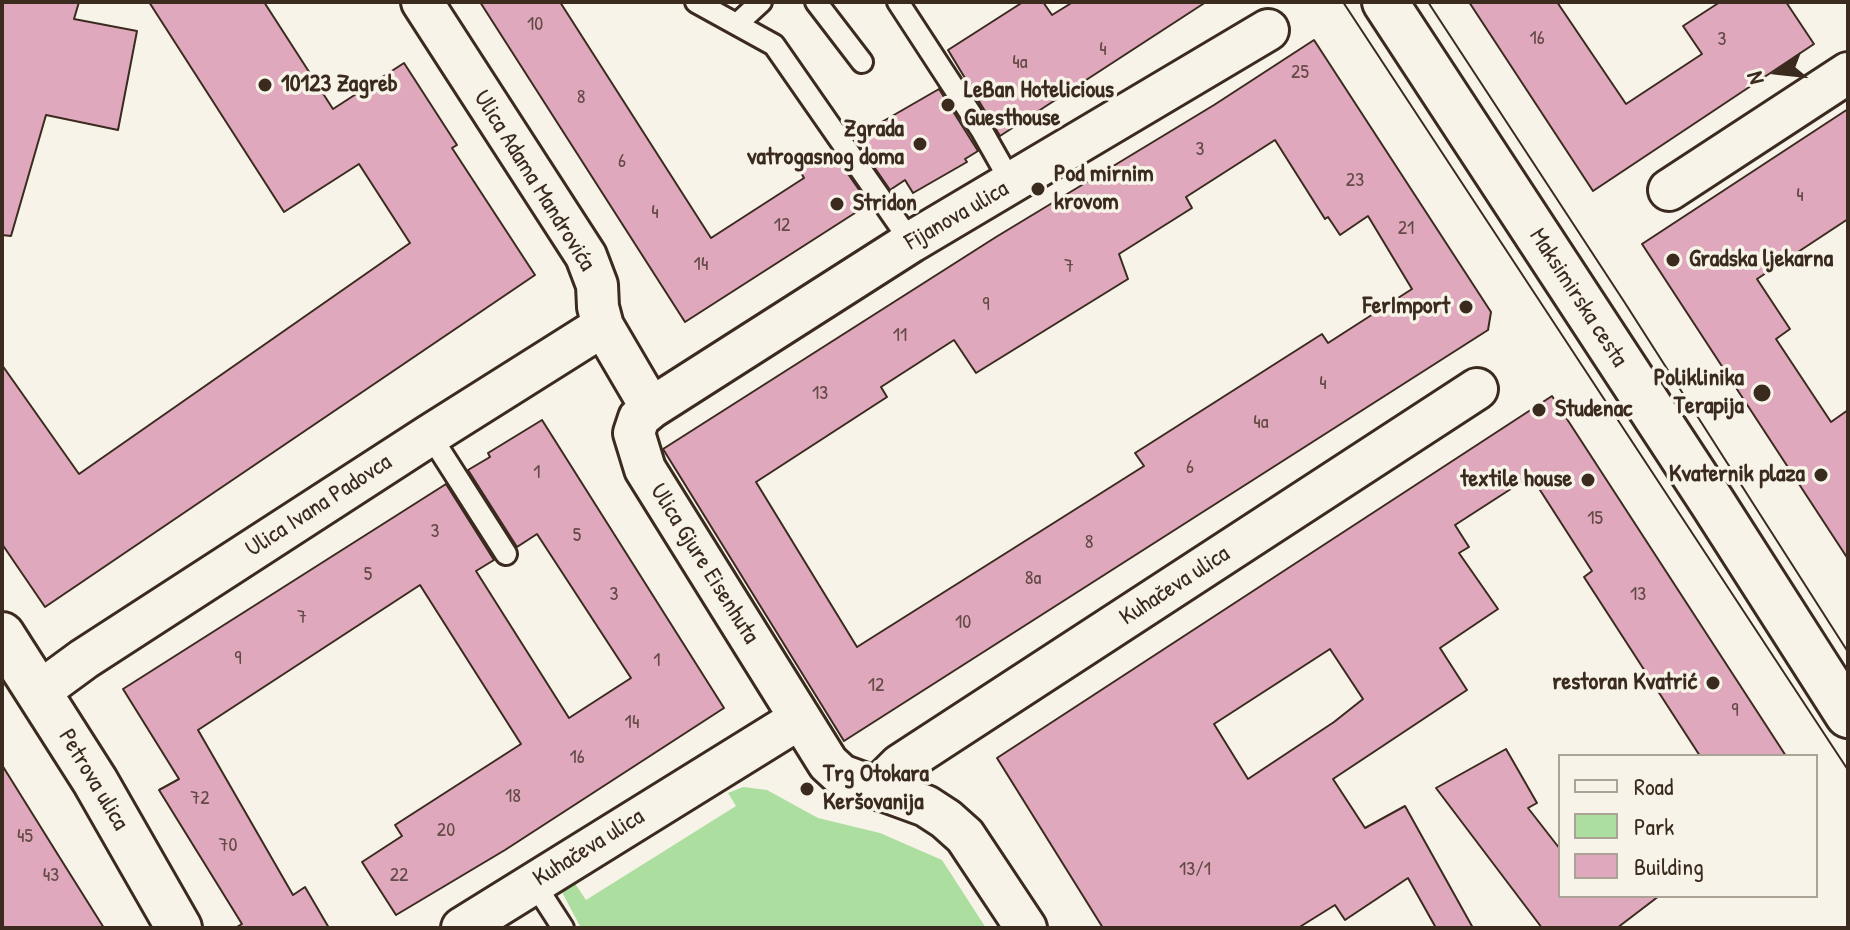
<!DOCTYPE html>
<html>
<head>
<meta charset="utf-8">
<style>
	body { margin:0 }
	#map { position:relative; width:1850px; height:930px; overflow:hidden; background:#f7f3e8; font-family:"Patrick Hand",sans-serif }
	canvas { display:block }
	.frame { position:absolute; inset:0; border:4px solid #3b2a1e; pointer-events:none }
	.legend { position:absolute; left:1558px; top:754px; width:260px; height:144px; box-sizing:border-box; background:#f7f3e8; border:2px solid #aca397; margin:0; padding:10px 14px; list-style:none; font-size:24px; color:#3b2a1e }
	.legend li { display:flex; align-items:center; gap:16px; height:40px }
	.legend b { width:40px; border:2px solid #aca397 }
	.north { position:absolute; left:1738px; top:32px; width:80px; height:80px; -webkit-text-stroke:6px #f7f3e8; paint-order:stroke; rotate:255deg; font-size:22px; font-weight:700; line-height:32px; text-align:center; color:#3b2a1e }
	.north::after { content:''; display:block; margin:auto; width:28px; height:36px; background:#3b2a1e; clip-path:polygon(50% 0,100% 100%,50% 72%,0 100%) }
</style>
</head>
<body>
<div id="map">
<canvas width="1850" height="930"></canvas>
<div class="frame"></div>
<ul class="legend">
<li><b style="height:10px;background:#f7f3e8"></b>Road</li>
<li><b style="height:22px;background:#acde9f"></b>Park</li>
<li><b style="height:22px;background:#dfa8bc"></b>Building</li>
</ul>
<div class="north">N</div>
</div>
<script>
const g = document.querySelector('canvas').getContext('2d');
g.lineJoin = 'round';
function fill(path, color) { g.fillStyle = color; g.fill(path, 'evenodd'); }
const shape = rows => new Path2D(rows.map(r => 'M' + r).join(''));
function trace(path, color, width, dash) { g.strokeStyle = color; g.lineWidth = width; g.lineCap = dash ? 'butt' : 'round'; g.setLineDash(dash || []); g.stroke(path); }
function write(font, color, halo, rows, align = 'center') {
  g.font = font + ' "Patrick Hand",sans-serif'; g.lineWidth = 7; g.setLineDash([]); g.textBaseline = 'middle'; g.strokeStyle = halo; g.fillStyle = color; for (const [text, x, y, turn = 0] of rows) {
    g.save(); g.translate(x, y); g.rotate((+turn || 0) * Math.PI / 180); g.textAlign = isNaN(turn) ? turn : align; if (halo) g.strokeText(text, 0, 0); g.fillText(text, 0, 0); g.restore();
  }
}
const green = shape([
	[743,787,767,790,818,818,880,833,942,860,986,928,581,928,563,894,563,887,570,876,586,900,736,806,728,793]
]);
const building = shape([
	[2,2,79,2,74,19,137,31,118,130,46,115,11,236,2,235,2,2],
	[149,2,264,2,333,109,404,63,457,145,452,148,535,275,45,607,2,544,2,365,79,474,410,243,359,164,284,212,149,2],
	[480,2,560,2,711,238,804,178,799,169,832,151,869,204,685,322,480,2],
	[1023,2,1043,2,1052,15,1073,2,1206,2,1000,136,948,50,1023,2],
	[1469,2,1557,2,1626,104,1702,54,1683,26,1720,2,1786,2,1814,44,1593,191,1469,2],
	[1314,40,1491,312,1488,330,844,741,663,449,996,237,1214,105,1314,40],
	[1275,140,1325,219,1328,217,1340,235,1368,216,1412,289,1328,343,1322,334,1135,453,1144,466,857,647,756,482,887,397,881,387,954,340,976,373,1128,279,1119,254,1192,208,1186,197,1275,140],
	[939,89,978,151,965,159,967,162,913,193,905,180,890,190,854,138,939,89],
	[1848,109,1848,219,1757,279,1790,329,1776,339,1831,422,1848,410,1848,559,1642,244,1848,109],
	[1552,396,1786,756,1700,756,1584,577,1592,571,1531,476,1455,525,1469,547,1459,553,1498,609,1440,648,1467,690,1333,779,1365,828,1405,806,1473,928,1436,928,1408,878,1345,920,1335,905,1298,928,1103,928,997,758,1552,396],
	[1330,649,1363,699,1334,722,1248,779,1214,724,1330,649],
	[542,420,724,708,505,850,396,915,362,862,402,836,395,825,521,744,420,585,198,730,293,895,305,887,329,928,235,928,242,924,159,790,179,779,123,689,446,484,494,560,476,571,569,718,631,678,537,534,517,547,468,470,490,457,488,453,542,420],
	[1506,749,1537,803,1528,808,1560,849,1560,896,1659,896,1617,928,1542,928,1436,788,1506,749],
	[2,765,60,858,104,928,2,928,2,765]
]);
const service = shape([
	[696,2,774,45,911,242],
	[816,2,862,62],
	[898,2,982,131,1012,184],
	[737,24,761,2],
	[430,435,506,554],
	[534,883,563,928]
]);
const minor = shape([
	[422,2,586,256,597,285,598,307,603,326,651,408],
	[1669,190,1848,73],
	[39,692,84,659,430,435,603,326],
	[881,790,888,777,900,765,1477,389],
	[462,928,799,719],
	[1026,928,965,836,946,819,926,806,841,775,828,763,645,469,634,433,639,418,651,408,911,242,1268,30]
]);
const tertiary = shape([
	[2,635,95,781,179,928]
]);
const secondary = shape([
	[1385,2,1712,502,1848,715]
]);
const tram = shape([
	[1343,2,1848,770],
	[1428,2,1625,303,1848,652]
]);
const markers = [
	[265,85,8,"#3b2a1e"],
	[948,105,8,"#3b2a1e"],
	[920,144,8,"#3b2a1e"],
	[1038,189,8,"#3b2a1e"],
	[837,204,8,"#3b2a1e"],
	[1673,260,8,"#3b2a1e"],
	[1466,307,8,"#3b2a1e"],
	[1762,393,10,"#3b2a1e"],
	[1539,410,8,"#3b2a1e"],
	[1821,475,8,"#3b2a1e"],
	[1588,480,8,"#3b2a1e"],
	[1713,683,8,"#3b2a1e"],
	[807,789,8,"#3b2a1e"]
];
const numberNames = [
	["10",535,25],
	["16",1537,39],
	["3",1722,40],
	["4",1103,50],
	["4a",1020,63],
	["25",1300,73],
	["8",581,98],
	["3",1200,150],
	["6",622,162],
	["23",1355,181],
	["4",1800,196],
	["4",655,213],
	["12",782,226],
	["21",1406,229],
	["14",701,265],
	["7",1069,267],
	["9",986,305],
	["11",900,336],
	["4",1323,384],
	["13",820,394],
	["4a",1261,423],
	["6",1190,468],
	["1",537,473],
	["15",1595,519],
	["3",435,532],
	["5",577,536],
	["8",1089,543],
	["5",368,575],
	["8a",1033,579],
	["3",614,595],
	["13",1638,595],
	["7",302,618],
	["10",963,623],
	["9",238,659],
	["1",657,661],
	["12",876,686],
	["9",1735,711],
	["14",632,723],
	["16",577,758],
	["18",513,797],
	["72",200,799],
	["20",446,831],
	["45",25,837],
	["70",228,846],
	["13/1",1195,870],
	["43",51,876],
	["22",399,876]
];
const poiNames = [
	["10123 Zagreb",281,85],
	["LeBan Hotelicious",964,91],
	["Guesthouse",964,119],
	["Zgrada",904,130,"right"],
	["vatrogasnog doma",904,158,"right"],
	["Pod mirnim",1054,175],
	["krovom",1054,203],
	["Stridon",853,204],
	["Gradska ljekarna",1689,260],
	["FerImport",1450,307,"right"],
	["Poliklinika",1744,379,"right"],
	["Terapija",1744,407,"right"],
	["Studenac",1555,410],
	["Kvaternik plaza",1805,475,"right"],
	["textile house",1572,480,"right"],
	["restoran Kvatrić",1697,683,"right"],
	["Trg Otokara",823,775],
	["Keršovanija",823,803]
];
const streetNames = [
	["Ulica Adama Mandrovića",534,181,58],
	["Fijanova ulica",957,216,-30],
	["Maksimirska cesta",1578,298,57],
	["Ulica Ivana Padovca",319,506,-33],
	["Ulica Gjure Eisenhuta",704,564,58],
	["Kuhačeva ulica",1175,586,-33],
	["Petrova ulica",93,780,59],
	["Kuhačeva ulica",589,848,-32]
];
fill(green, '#acde9f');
fill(building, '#dfa8bc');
trace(building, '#3b2a1e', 2);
trace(service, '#3b2a1e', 26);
trace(minor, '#3b2a1e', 46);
trace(tertiary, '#3b2a1e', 50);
trace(secondary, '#3b2a1e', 50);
trace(service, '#f7f3e8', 20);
trace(minor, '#f7f3e8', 40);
trace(tertiary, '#f7f3e8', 44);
trace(secondary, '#f7f3e8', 44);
trace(tram, '#3b2a1e', 2);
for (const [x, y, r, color] of markers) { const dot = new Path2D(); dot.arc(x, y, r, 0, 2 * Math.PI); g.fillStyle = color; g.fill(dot); trace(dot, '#f7f3e8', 3); }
write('20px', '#644a46', null, numberNames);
write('bold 24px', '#3b2a1e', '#f7f3e8', poiNames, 'left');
write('24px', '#3b2a1e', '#f7f3e8', streetNames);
</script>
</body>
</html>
